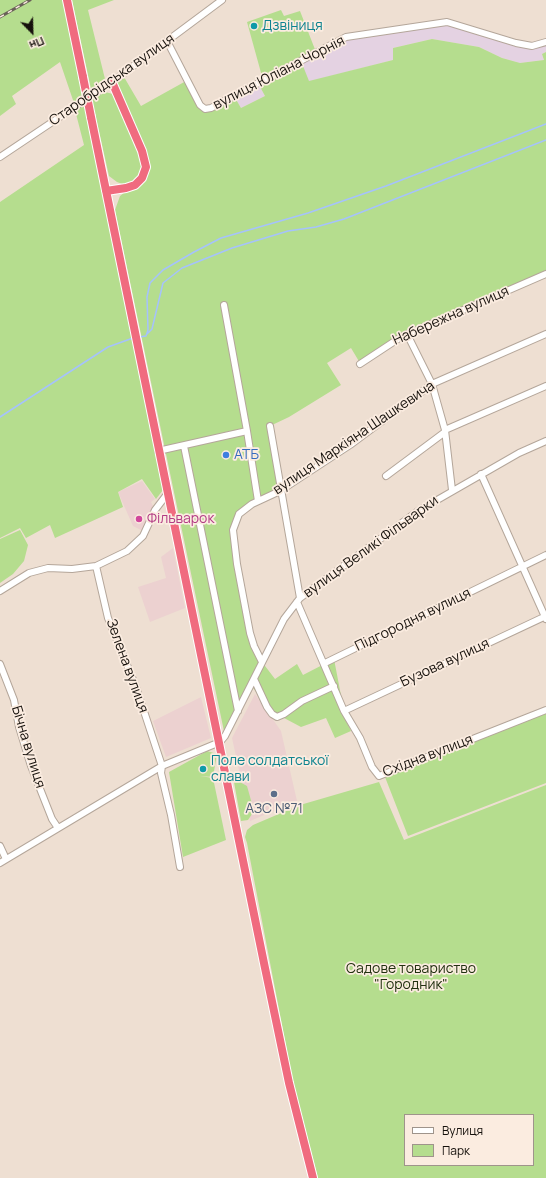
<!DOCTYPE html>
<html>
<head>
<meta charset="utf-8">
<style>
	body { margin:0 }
	#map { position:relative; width:546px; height:1178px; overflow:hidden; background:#eedfd2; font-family:Manrope,sans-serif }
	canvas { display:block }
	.legend { position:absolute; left:404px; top:1114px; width:130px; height:52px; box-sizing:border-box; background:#fbece0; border:1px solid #9f948b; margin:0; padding:5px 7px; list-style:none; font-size:12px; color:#16110c }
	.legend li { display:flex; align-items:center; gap:8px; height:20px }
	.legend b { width:20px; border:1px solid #9f948b }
	.north { position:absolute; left:12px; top:12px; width:40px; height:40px; -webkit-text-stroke:3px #fbece0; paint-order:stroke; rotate:157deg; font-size:11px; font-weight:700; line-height:16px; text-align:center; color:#16110c }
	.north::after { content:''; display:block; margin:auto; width:14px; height:18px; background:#16110c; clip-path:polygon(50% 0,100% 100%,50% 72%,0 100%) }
</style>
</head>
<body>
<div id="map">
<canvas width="546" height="1178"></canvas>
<ul class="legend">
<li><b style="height:5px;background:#fff"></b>Вулиця</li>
<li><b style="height:11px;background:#b5dd8e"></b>Парк</li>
</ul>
<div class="north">Пн</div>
</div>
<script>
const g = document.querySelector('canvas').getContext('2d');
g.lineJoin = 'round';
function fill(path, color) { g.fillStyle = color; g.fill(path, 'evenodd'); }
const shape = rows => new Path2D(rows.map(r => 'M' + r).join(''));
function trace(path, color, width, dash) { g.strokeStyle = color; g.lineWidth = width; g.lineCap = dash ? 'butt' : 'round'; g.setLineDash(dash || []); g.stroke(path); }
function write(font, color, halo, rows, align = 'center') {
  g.font = font + ' Manrope,sans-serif'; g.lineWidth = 3.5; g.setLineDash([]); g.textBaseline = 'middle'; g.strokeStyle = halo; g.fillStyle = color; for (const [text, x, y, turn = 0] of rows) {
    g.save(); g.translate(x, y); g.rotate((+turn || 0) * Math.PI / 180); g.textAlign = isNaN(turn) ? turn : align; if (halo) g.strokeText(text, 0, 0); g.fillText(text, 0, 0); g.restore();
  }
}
const commercial = shape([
	[142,481,155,499,151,502,153,506,145,532,133,526,118,492],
	[173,548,185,608,150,622,138,587,166,578,161,557],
	[255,694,281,731,297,801,250,821,232,738],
	[201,697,211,738,166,757,153,721]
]);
const industrial = shape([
	[447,22,532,46,546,42,546,52,542,54,544,60,520,63,502,58,479,47,432,39,393,48,393,60,308,82,301,61,346,37],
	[258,83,265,96,241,108,234,96]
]);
const green = shape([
	[0,0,64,0,83,96,74,103,60,62,12,96,16,104,0,116],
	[72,0,114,0,88,10,105,79,91,89],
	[281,10,284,16,300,11,316,52,301,61,309,81,393,60,393,48,432,39,479,47,502,58,520,63,544,60,542,54,546,52,546,271,406,331,360,363,351,348,327,363,341,385,289,417,270,426,280,491,245,508,233,530,250,633,262,662,275,679,297,664,303,675,334,659,344,711,342,712,351,731,335,738,326,718,301,727,269,710,251,685,225,736,115,210,120,196,146,175,117,82,124,77,141,106,186,81,205,109,234,96,241,108,265,96,258,83,263,80,247,22],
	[105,92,113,94,140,152,143,167,138,178,133,182,125,185,117,182,109,176,92,100],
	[85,103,163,490,156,499,142,479,118,492,123,507,55,538,50,525,26,538,20,528,0,538,0,202,84,145,75,110],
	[20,530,28,545,24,561,13,574,0,583,0,539],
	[546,712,546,783,408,836,385,777],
	[207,751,217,754,213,777,200,776,213,778,226,840,183,857,169,772],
	[238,781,247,786,254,811,248,820,241,821,234,782],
	[379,782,404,840,546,785,546,1178,318,1178,293,1082,247,843,245,837,247,830,253,825,300,805],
	[405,1115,533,1115,533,1165,405,1165]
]);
const stream = shape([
	[147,334,152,329,163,283,182,268,232,248,288,231,316,227,344,219,546,140],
	[139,337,146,336,148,330,147,297,150,283,163,270,194,252,221,238,308,213,386,186,546,124],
	[0,417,108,347,133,338]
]);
const minor = shape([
	[167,41,200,105,205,109,211,108,346,37,447,22,516,43,532,46,546,42],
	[0,157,112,82,222,0],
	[407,334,432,384,445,430,452,490],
	[360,364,401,337,546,274],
	[270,426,300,598],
	[445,430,546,386],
	[247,431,258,501],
	[184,446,238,711],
	[158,451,247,431,224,305],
	[481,474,546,619],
	[386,476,445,432],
	[96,566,108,618,136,687,162,766,161,773,171,815,180,867],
	[0,591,29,573,48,568,72,569,96,566,127,551,143,536,155,510,168,493],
	[297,602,344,711,360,738,372,767,379,776,546,710],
	[262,662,254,646,250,633,237,564,233,530,239,514,252,504,280,491,350,445,432,384,546,334],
	[325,663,546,555],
	[0,664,14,700,19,727,31,766,52,819,58,828],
	[254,679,267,707,272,714,277,717,284,714,302,701,334,686],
	[344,711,546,616],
	[0,846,6,859],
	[0,863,162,766,220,742,225,736,284,619,300,598,418,511,519,453,546,441]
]);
const highway = shape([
	[67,0,83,77],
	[91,117,265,968,289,1083,313,1178],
	[106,191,126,188,135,185,142,178,146,167,142,151,112,82]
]);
const rail = shape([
	[0,17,30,0]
]);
const highwayBridge = shape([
	[83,77,91,117]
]);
const markers = [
	[254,26,4,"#0f9aa8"],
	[226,455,4,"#3f7fe0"],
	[139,519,4,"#d1479c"],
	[203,769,4,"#0f9aa8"],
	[274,794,4,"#5c6f8a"]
];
const cultureNames = [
	["Дзвіниця",262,26],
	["Поле солдатської",211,761],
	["слави",211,777]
];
const streetNames = [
	["вулиця Юліана Чорнія",279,73,-27],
	["Старобрідська вулиця",112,80,-35],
	["Набережна вулиця",451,316,-24],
	["вулиця Маркіяна Шашкевича",354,438,-34],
	["вулиця Великі Фільварки",371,547,-36],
	["Підгородня вулиця",413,620,-26],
	["Бузова вулиця",445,663,-25],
	["Зелена вулиця",127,666,70],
	["Бічна вулиця",28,747,73],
	["Східна вулиця",428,756,-21]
];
const shopNames = [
	["АТБ",234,455]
];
const hotelNames = [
	["Фільварок",147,519]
];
const serviceNames = [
	["АЗС №71",274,809]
];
const parkNames = [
	["Садове товариство",411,969],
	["\"Городник\"",411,985]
];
fill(commercial, '#ecd1d0');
fill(industrial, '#e4d2e2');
fill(green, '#b5dd8e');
trace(stream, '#a5c2fd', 1.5);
trace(minor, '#b4a69a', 8);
trace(highway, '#fff', 10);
trace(minor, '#fff', 6);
trace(highway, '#f06b7f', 8);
trace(rail, '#696058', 3);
trace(rail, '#fbece0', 1.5, [4.5]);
trace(highwayBridge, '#fff', 10, []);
trace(highwayBridge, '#f06b7f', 8);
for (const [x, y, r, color] of markers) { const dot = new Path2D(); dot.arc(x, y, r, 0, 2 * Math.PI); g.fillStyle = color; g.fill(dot); trace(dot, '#fbece0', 1.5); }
write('14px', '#0d838f', '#fbece0', cultureNames, 'left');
write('14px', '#16110c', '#fbece0', streetNames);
write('14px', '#366cbe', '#fbece0', shopNames, 'left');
write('14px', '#b23c85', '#fbece0', hotelNames, 'left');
write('14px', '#4e5e75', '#fbece0', serviceNames);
write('14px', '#223110', '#fbece0', parkNames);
</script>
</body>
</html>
